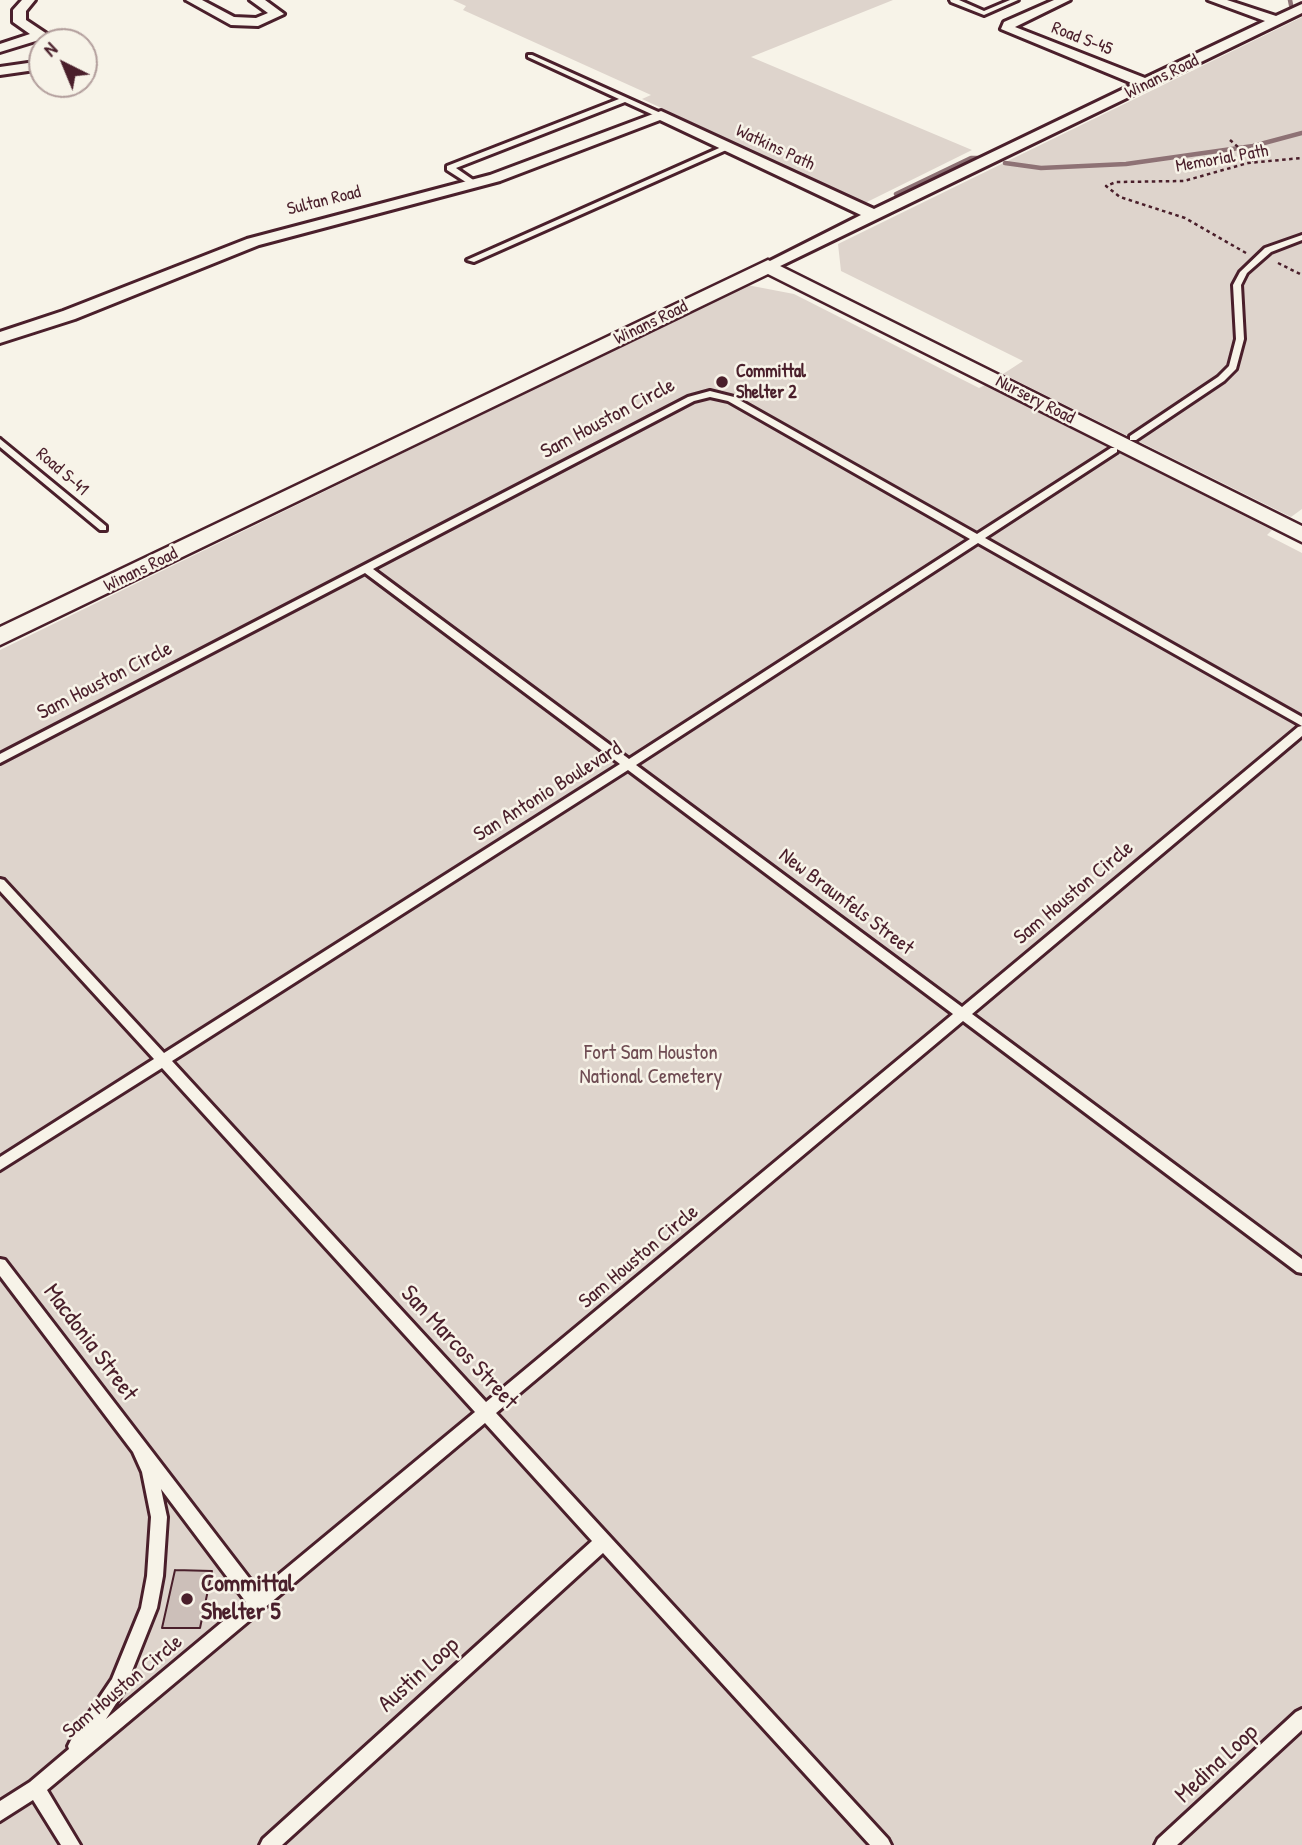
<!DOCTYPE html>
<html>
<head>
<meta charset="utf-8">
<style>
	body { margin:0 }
	#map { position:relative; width:1302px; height:1845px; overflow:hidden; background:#f7f3e8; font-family:"Patrick Hand",sans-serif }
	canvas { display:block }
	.north { position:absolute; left:28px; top:28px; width:70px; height:70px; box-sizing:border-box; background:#f7f3e8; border:2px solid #b29e9c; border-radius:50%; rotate:317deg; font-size:19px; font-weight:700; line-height:28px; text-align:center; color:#4a1f2b }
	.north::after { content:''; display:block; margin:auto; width:24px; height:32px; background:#4a1f2b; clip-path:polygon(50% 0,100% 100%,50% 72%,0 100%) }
</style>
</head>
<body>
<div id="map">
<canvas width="1302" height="1845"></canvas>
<div class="north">N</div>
</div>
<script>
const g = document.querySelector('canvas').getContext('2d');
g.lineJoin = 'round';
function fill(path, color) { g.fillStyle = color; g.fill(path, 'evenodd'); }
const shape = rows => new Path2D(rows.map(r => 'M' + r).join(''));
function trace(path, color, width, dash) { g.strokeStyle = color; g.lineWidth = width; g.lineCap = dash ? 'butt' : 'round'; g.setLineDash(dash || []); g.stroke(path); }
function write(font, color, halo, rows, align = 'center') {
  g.font = font + ' "Patrick Hand",sans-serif'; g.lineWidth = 5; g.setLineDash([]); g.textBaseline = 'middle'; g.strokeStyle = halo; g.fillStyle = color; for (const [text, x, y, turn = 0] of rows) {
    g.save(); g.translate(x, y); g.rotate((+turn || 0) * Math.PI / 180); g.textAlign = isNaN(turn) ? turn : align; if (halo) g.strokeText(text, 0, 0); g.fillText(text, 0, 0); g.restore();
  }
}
const green = shape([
	[453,0,893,0,751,57,972,150,865,203,642,99,651,95,463,10,466,6],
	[1302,17,1302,509,1291,517,1003,374,1023,361,841,271,838,244],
	[747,285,794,294,979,388,985,385,1272,530,1267,535,1302,553,1302,1845,0,1845,0,650]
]);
const stream = shape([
	[1290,0,1291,5],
	[1005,163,1041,168,1126,164,1253,146,1302,133],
	[896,194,971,158,978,158]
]);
const building = shape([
	[175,1570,212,1571,200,1628,162,1628,175,1570]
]);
const path = shape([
	[1230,140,1255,162],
	[1246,253,1185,218,1120,197,1106,186,1116,182,1184,181,1248,163,1302,158],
	[1278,263,1302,275]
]);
const service = shape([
	[950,0,959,0,984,11,1010,0,1018,0,984,15,951,2,950,0],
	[528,55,532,55,665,115,658,117,625,102,456,168,479,184,472,186,447,170,447,166,619,99,528,57,528,55],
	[726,145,733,147,474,262,467,260,726,145],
	[1302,235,1302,240,1271,252,1247,273,1241,285,1244,339,1236,369,1224,381,1136,440,1130,440,1130,436,1218,377,1229,366,1236,339,1233,285,1240,272,1265,248,1302,235],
	[710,391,734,397,977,534,1111,448,1117,448,1117,452,985,538,1302,717,1302,726,978,543,636,765,962,1007,1298,727,1302,726,1302,736,972,1014,1302,1259,1302,1273,1297,1272,963,1021,496,1413,888,1839,891,1845,870,1845,603,1553,282,1845,260,1845,263,1839,592,1541,485,1423,47,1790,80,1845,61,1845,33,1800,0,1821,0,1801,30,1782,69,1749,68,1746,71,1740,112,1679,141,1608,147,1576,151,1517,142,1472,133,1452,0,1276,0,1259,5,1260,259,1591,475,1412,162,1068,0,1170,0,1157,154,1059,0,891,0,879,4,880,164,1053,620,764,365,573,0,763,0,754,688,397,710,391],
	[710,397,728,401,970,539,629,759,373,569,694,401,710,397],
	[628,770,953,1014,486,1402,172,1061,628,770],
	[161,1489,246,1602,106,1719,124,1691,157,1608,163,1576,167,1517,161,1489],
	[0,439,106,526,106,530,100,530,0,447,0,439],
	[1302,1709,1302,1730,1177,1845,1155,1845,1158,1839,1296,1712,1302,1709]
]);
const minor = shape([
	[22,0,35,0,26,11,26,20,59,42,39,40,0,52,0,44,30,34,13,22,13,10,22,0],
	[186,0,202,0,234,17,256,18,268,13,250,0,265,0,284,14,258,26,231,25,186,0],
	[1054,0,1070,0,1015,27,1145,78,1265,21,1208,0,1227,0,1276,16,1302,4,1302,13,774,269,768,271,760,266,861,215,660,120,500,181,259,245,75,319,0,343,0,332,63,311,247,239,490,175,661,111,874,209,1134,84,1001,29,1004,22,1054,0],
	[42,61,42,69,0,75,0,67,42,61]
]);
const tertiary = shape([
	[768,260,1302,526,1302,542,768,274,0,645,0,627,768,260]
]);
const markers = [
	[722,382,7,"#4a1f2b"],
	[187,1599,7,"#4a1f2b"]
];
const farStreetnames = [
	["Road S-45",1082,39,21],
	["Winans Road",1162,77,-26],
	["Watkins Path",775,148,25],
	["Memorial Path",1222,159,-10],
	["Sultan Road",324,201,-14],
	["Winans Road",651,323,-26],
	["Nursery Road",1035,400,27],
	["Road S-41",62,472,41],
	["Winans Road",141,570,-26]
];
const farPoinames = [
	["Committal",736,372],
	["Shelter 2",736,393]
];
const streetNames = [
	["Sam Houston Circle",608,419,-28],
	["Sam Houston Circle",105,681,-27],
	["San Antonio Boulevard",548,792,-32],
	["Sam Houston Circle",1074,893,-40],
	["New Braunfels Street",846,902,37],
	["Sam Houston Circle",639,1257,-40],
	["Sam Houston Circle",123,1687,-40]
];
const parkNames = [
	["Fort Sam Houston",651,1053],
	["National Cemetery",651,1077]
];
const nearStreetnames = [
	["Macdonia Street",90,1343,53],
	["San Marcos Street",459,1348,47],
	["Austin Loop",419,1675,-42],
	["Medina Loop",1217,1764,-43]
];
const nearPoinames = [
	["Committal",201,1585],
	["Shelter 5",201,1613]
];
fill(green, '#ded4cc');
trace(stream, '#8e7275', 4.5);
fill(building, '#ccbfb9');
trace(building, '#4a1f2b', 2);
trace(service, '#4a1f2b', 6);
trace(minor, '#4a1f2b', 6);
trace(tertiary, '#4a1f2b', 5);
trace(path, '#4a1f2b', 2.5, [3.5, 3.5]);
fill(service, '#f7f3e8');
fill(minor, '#f7f3e8');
fill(tertiary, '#f7f3e8');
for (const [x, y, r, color] of markers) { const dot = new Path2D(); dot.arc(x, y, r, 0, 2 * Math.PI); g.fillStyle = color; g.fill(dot); trace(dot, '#f7f3e8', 2.5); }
write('18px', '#4a1f2b', '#f7f3e8', farStreetnames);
write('bold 18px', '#4a1f2b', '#f7f3e8', farPoinames, 'left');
write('21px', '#4a1f2b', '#f7f3e8', streetNames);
write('21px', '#6f4c53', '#f7f3e8', parkNames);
write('24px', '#4a1f2b', '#f7f3e8', nearStreetnames);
write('bold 24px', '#4a1f2b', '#f7f3e8', nearPoinames, 'left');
</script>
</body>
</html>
